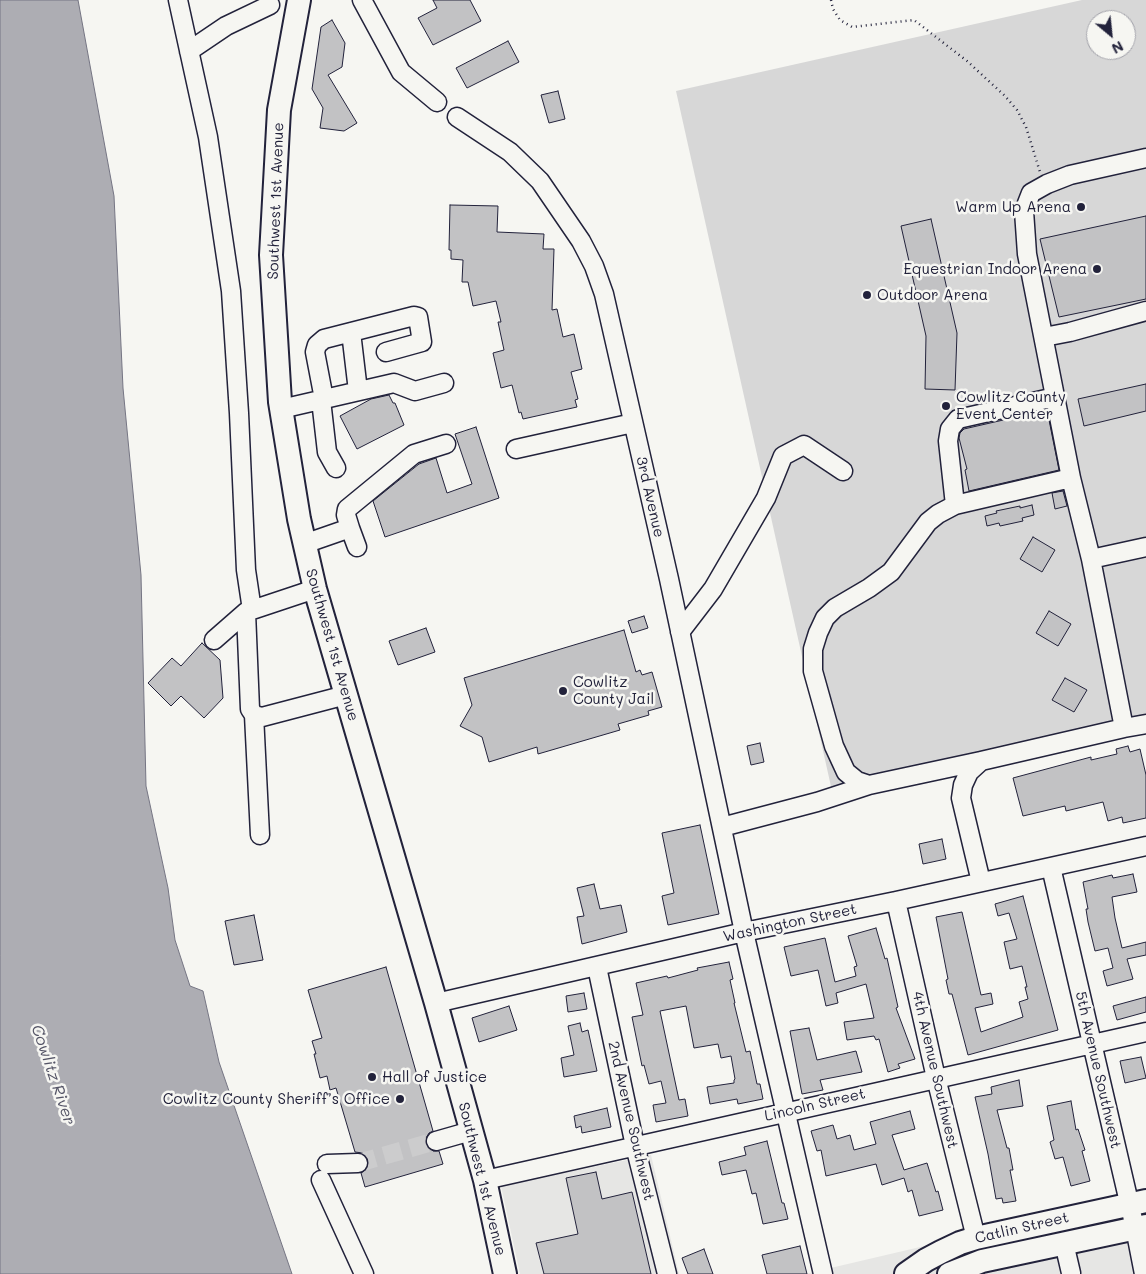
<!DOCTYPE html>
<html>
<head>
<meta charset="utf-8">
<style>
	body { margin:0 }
	#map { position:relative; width:1146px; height:1274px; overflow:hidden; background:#f6f6f2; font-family:Mali,sans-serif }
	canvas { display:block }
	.north { position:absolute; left:1086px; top:10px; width:50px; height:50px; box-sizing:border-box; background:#f6f6f2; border:1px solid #a1a1a9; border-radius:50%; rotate:152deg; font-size:14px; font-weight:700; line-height:20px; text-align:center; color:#22223b }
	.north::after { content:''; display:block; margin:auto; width:18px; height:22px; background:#22223b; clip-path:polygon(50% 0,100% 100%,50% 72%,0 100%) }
</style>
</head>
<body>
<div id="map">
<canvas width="1146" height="1274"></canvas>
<div class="north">N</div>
</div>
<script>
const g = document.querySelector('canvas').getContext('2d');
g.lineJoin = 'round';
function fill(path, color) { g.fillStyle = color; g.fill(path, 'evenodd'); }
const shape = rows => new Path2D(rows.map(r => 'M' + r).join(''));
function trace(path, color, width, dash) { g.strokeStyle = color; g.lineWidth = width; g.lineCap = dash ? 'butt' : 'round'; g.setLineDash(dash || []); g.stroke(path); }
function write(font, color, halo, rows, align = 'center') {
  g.font = font + ' Mali,sans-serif'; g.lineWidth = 5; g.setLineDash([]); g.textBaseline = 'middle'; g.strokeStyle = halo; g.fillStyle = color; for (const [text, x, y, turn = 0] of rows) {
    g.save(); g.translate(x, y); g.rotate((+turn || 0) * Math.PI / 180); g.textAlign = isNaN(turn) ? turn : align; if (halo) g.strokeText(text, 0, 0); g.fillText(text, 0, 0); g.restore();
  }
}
const built = shape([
	[651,1155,679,1274,520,1274,501,1186],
	[1146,1194,1146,1274,805,1274]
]);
const green = shape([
	[1082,0,1146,0,1146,721,832,791,676,91],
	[1096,20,1126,20,1126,50,1096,50]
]);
const water = shape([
	[0,0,78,0,114,196,123,388,141,575,146,786,168,888,175,940,190,986,203,991,219,1062,292,1274,0,1274,0,0]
]);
const building = shape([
	[433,0,470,0,481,21,433,45,418,18,437,8,433,0],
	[332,20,345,43,342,67,328,75,357,123,344,131,320,128,323,108,312,89,321,27,332,20],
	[508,41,519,62,467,88,456,68,508,41],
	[558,91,565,119,549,123,541,95,558,91],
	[450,205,498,206,497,232,544,234,543,249,554,249,552,310,557,309,563,337,574,334,582,369,571,372,578,399,575,400,577,407,523,419,521,412,519,413,512,385,501,388,493,353,504,350,498,322,501,322,496,301,473,306,468,282,462,282,463,260,451,259,451,250,449,250,450,205],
	[1146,216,1146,299,1059,317,1040,239,1146,216],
	[931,219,957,333,955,390,925,389,926,336,901,226,931,219],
	[1146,384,1146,411,1084,426,1078,399,1146,384],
	[389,395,393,403,395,403,404,425,357,449,340,416,371,399,389,395],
	[1047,410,1059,470,969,491,965,470,967,469,959,438,960,433,964,429,1047,410],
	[476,427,499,498,385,537,373,501,419,464,436,458,447,493,472,484,455,434,476,427],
	[1063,491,1067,506,1055,509,1052,493,1063,491],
	[1032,505,1034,515,1022,518,1023,521,1000,526,999,523,987,526,985,516,997,513,996,511,1020,506,1020,508,1032,505],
	[1033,537,1055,550,1042,572,1020,559,1033,537],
	[1049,611,1071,624,1058,646,1036,633,1049,611],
	[644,616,648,628,632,633,628,621,644,616],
	[426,628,435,652,398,665,389,641,426,628],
	[624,630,636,672,640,670,642,675,652,672,662,707,648,711,649,715,618,724,620,730,538,754,537,747,489,762,482,737,460,726,472,705,464,678,624,630],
	[202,643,220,660,223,698,204,718,181,696,171,706,148,683,172,658,181,666,202,643],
	[1065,678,1087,690,1074,712,1052,700,1065,678],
	[760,743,764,762,751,765,747,746,760,743],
	[1128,746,1130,752,1140,749,1146,775,1146,818,1123,823,1122,817,1108,821,1103,802,1066,811,1065,806,1023,816,1013,778,1091,757,1091,760,1117,754,1116,749,1128,746],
	[700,825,719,914,668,925,662,896,674,893,662,833,700,825],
	[942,839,946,859,923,864,919,844,942,839],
	[1133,874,1137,892,1112,897,1115,918,1122,948,1146,942,1146,955,1127,959,1133,979,1107,986,1103,971,1113,968,1108,948,1095,951,1088,922,1086,909,1088,909,1083,882,1112,875,1113,878,1133,874],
	[594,884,600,909,621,905,627,932,582,944,577,917,584,916,577,888,594,884],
	[1023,896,1058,1030,968,1055,952,994,949,994,946,980,948,979,936,917,962,912,981,995,991,993,993,1004,975,1008,981,1032,1023,1017,1019,1002,1028,999,1025,987,1027,987,1022,966,1010,969,1004,942,1017,939,1009,913,998,916,995,904,1023,896],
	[254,915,263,960,234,965,225,921,254,915],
	[876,928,885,959,887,958,898,1007,896,1008,915,1059,898,1064,900,1068,888,1072,879,1039,876,1040,874,1036,847,1040,844,1022,874,1018,866,984,836,993,838,1003,826,1006,818,970,791,976,784,947,825,938,835,982,856,976,854,967,857,966,848,936,876,928],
	[729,962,733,979,730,980,735,1003,734,1003,746,1052,750,1051,757,1084,760,1084,763,1099,738,1104,737,1099,710,1104,707,1087,734,1083,734,1080,735,1079,731,1056,721,1058,718,1044,694,1048,686,1006,660,1011,679,1100,685,1099,688,1116,656,1122,653,1105,666,1103,661,1081,649,1084,644,1065,642,1066,632,1017,643,1015,636,983,667,976,668,978,698,970,697,968,729,962],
	[386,967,433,1131,429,1133,426,1138,426,1144,433,1151,439,1151,443,1164,365,1187,361,1173,368,1168,367,1158,363,1153,355,1152,336,1088,330,1090,327,1076,320,1078,314,1054,316,1054,312,1041,322,1038,308,990,386,967],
	[584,993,587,1009,568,1012,566,996,584,993],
	[1146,997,1146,1012,1117,1020,1113,1006,1146,997],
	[509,1006,517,1030,479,1042,472,1018,509,1006],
	[580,1023,582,1032,588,1030,597,1071,564,1077,561,1058,574,1055,568,1026,580,1023],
	[809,1028,817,1060,856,1051,862,1072,820,1080,823,1090,802,1094,790,1031,809,1028],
	[1141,1057,1146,1078,1125,1083,1120,1061,1141,1057],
	[1019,1080,1023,1106,997,1110,1007,1148,1009,1148,1013,1170,1010,1170,1016,1201,1003,1203,1002,1198,996,1199,988,1154,975,1097,992,1094,991,1087,1019,1080],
	[1071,1101,1076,1130,1078,1129,1085,1150,1082,1151,1090,1181,1071,1186,1063,1157,1055,1159,1050,1142,1054,1140,1047,1106,1071,1101],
	[607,1108,611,1127,582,1133,581,1126,576,1128,574,1116,607,1108],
	[910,1111,915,1129,892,1135,904,1170,927,1163,936,1192,938,1191,943,1210,919,1216,912,1190,908,1192,904,1178,882,1185,876,1164,826,1176,821,1150,817,1151,811,1131,833,1125,837,1139,850,1135,854,1150,876,1144,870,1122,910,1111],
	[767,1141,782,1203,784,1203,788,1219,763,1224,756,1193,752,1194,746,1170,722,1175,719,1162,746,1155,744,1147,767,1141],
	[596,1172,602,1199,632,1192,651,1274,544,1274,536,1243,578,1234,566,1178,596,1172],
	[800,1246,807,1274,767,1274,762,1255,800,1246],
	[704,1249,713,1274,688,1274,682,1258,704,1249]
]);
const minorTunnel = shape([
	[358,1163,436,1141]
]);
const path = shape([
	[831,0,833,9,840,20,852,27,914,20,967,61,1005,96,1017,110,1026,127,1040,172]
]);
const minor = shape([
	[178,0,208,137,231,291,239,413,246,570,252,610],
	[362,0,401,72,437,102],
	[189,51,226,26,270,5],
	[457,117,510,152,540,181,581,241,594,266,604,294,669,579,744,932,823,1274],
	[351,332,358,391],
	[1044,337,1070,332,1146,311],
	[324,399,315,352,317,345,324,339,414,316,418,317,422,342,386,352],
	[321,400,327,452,336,468],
	[281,409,394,383,415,391,444,383],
	[516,449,633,423],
	[1071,478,1027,254,1024,211,1031,193,1047,184,1070,175,1146,158],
	[955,505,948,441,950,429,958,419,1055,397],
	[350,528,357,547],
	[304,544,350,528,346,515,347,509,414,454,446,444],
	[1146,547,1091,559,1124,728,1146,724],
	[246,612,250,709,254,715,262,717,346,695],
	[680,632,713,589,766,498,783,456,804,445,843,471],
	[214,640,246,612,315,589],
	[254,715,260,835],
	[981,761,869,785,857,781,846,772,834,746,813,671,813,649,818,633,825,618,835,608,869,588,891,572,928,522,938,514,955,505,1071,478,1091,559],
	[722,827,817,802,869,785],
	[1051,867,1135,1228,1144,1274],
	[981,882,961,798,963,785,969,772,981,761,1124,728],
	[896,901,936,1078,976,1238],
	[597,967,635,1146,667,1274],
	[436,1003,744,932,896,901,1146,846],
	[436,1141,471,1131],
	[327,1164,358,1163],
	[321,1180,364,1274],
	[485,1180,1146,1032],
	[1064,1243,1071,1273]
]);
const major = shape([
	[299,0,279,110,271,255,280,402,299,519,315,589,436,1003,485,1180,505,1274],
	[906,1274,926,1260,941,1252,960,1243,976,1238,1146,1201],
	[949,1274,982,1261,1146,1226]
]);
const markers = [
	[1081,207,5,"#22223b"],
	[1097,269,5,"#22223b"],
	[867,295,5,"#22223b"],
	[946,406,5,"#22223b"],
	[563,691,5,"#22223b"],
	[372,1077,5,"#22223b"],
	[400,1099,5,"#22223b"]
];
const streetNames = [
	["Southwest 1st Avenue",276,201,-88],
	["3rd Avenue",650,497,77],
	["Southwest 1st Avenue",332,645,74],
	["Washington Street",790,923,-12],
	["4th Avenue Southwest",935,1070,77],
	["5th Avenue Southwest",1098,1070,77],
	["Lincoln Street",815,1105,-13],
	["2nd Avenue Southwest",631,1121,77],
	["Southwest 1st Avenue",482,1179,76],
	["Catlin Street",1022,1228,-13]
];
const poiNames = [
	["Warm Up Arena",1071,207,"right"],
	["Equestrian Indoor Arena",1087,269,"right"],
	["Outdoor Arena",877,295],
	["Cowlitz County",956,397],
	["Event Center",956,414],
	["Cowlitz",573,682],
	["County Jail",573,699],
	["Hall of Justice",382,1077],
	["Cowlitz County Sheriff’s Office",390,1099,"right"]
];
const waterNames = [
	["Cowlitz River",53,1075,71]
];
fill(built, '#e6e6e4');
fill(green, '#d7d7d7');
fill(water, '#adadb3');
trace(water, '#757583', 1);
fill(building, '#c2c2c4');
trace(building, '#22223b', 1);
trace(minorTunnel, '#cccccd', 18, [18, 9]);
trace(minor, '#22223b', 21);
trace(major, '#22223b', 26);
trace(path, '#22223b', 2.5, [1, 4]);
trace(minor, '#f6f6f2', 18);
trace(major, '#f6f6f2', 22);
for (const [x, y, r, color] of markers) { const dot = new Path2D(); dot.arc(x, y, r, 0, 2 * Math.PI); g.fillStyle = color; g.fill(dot); trace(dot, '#f6f6f2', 2); }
write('15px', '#22223b', '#f6f6f2', streetNames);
write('15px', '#22223b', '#f6f6f2', poiNames, 'left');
write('italic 16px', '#535365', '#f6f6f2', waterNames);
</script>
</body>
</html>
